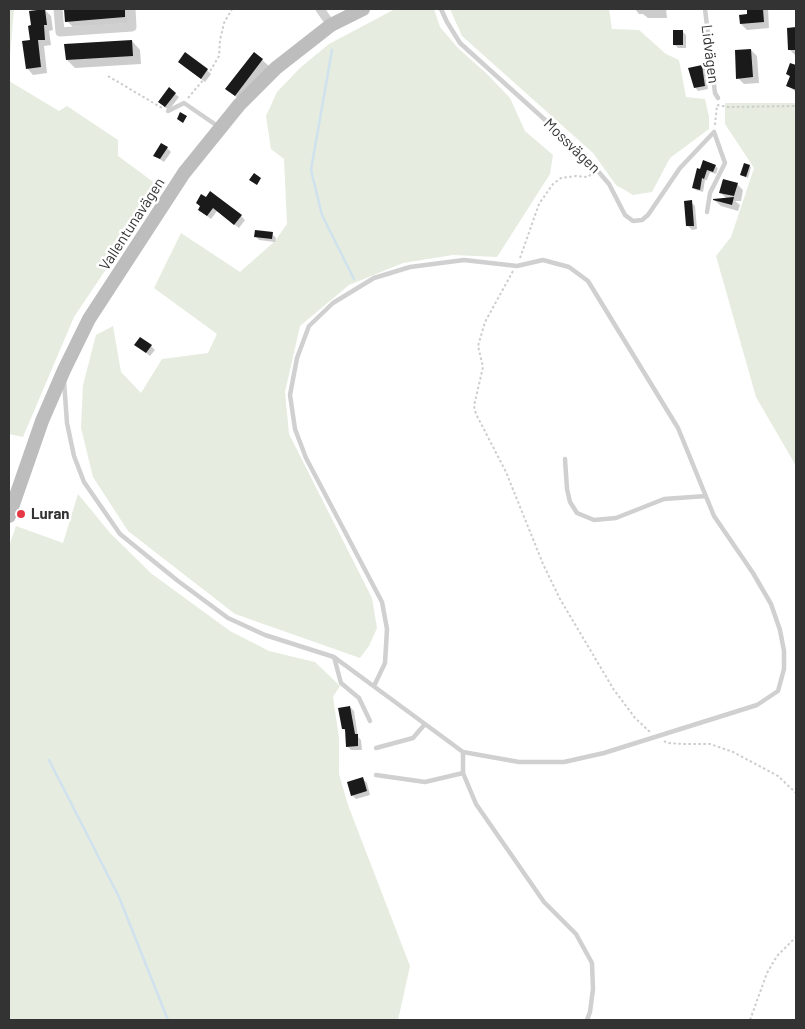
<!DOCTYPE html>
<html>
<head>
<meta charset="utf-8">
<style>
	body { margin:0 }
	#map { position:relative; width:805px; height:1029px; overflow:hidden; background:#fff; font-family:Barlow,sans-serif }
	canvas { display:block }
	.frame { position:absolute; inset:0; border:10px solid #333; pointer-events:none }
</style>
</head>
<body>
<div id="map">
<canvas width="805" height="1029"></canvas>
<div class="frame"></div>
</div>
<script>
const g = document.querySelector('canvas').getContext('2d');
g.lineJoin = 'round';
function fill(path, color) { g.fillStyle = color; g.fill(path, 'evenodd'); }
const shape = rows => new Path2D(rows.map(r => 'M' + r).join(''));
function trace(path, color, width, dash) { g.strokeStyle = color; g.lineWidth = width; g.lineCap = dash ? 'butt' : 'round'; g.setLineDash(dash || []); g.stroke(path); }
function write(font, color, halo, rows, align = 'center') {
  g.font = font + ' Barlow,sans-serif'; g.lineWidth = 5; g.setLineDash([]); g.textBaseline = 'middle'; g.strokeStyle = halo; g.fillStyle = color; for (const [text, x, y, turn = 0] of rows) {
    g.save(); g.translate(x, y); g.rotate((+turn || 0) * Math.PI / 180); g.textAlign = isNaN(turn) ? turn : align; if (halo) g.strokeText(text, 0, 0); g.fillText(text, 0, 0); g.restore();
  }
}
const green = shape([
	[9,9,14,9,9,68],
	[395,9,434,9,440,27,458,48,488,75,510,98,525,131,553,155,550,174,497,257,453,255,403,263,349,285,300,326,285,392,289,434,372,598,377,628,369,646,360,658,235,614,128,531,93,477,81,428,83,385,96,335,113,326,121,372,141,393,162,359,208,353,217,334,154,288,181,233,240,272,275,241,287,224,284,159,271,149,266,116,277,92,301,67,329,44],
	[450,9,609,9,612,29,639,30,666,54,679,60,686,97,705,99,709,117,709,129,670,158,652,192,633,195,616,185,593,153,462,36],
	[9,81,59,111,67,106,118,140,118,156,163,189,145,211,74,317,23,437,9,434],
	[725,103,796,103,796,466,756,397,716,256,731,237,754,168,725,124],
	[78,494,111,534,152,574,230,631,269,651,315,662,340,686,333,697,339,738,339,774,348,805,410,966,398,1020,9,1020,9,546,16,526,63,543]
]);
const shadow = shape([
	[65,9,130,9,131,23,73,27,67,21],
	[635,9,666,9,667,18,648,18,643,14,639,14],
	[748,9,768,9,769,28,747,30,741,24,748,15],
	[45,10,51,16,53,30,49,31,51,45,44,46,47,73,33,75,27,68,32,26],
	[796,28,796,56,790,50,788,29],
	[682,31,686,35,686,48,678,48,674,44],
	[132,41,140,50,141,64,75,68,67,60],
	[751,50,757,56,759,83,744,84,738,78],
	[254,53,269,66,242,102,227,89],
	[791,65,796,67,796,92,787,85,791,78,787,74],
	[184,66,207,70,211,74,205,82],
	[702,66,705,69,708,89,698,91,695,87],
	[175,94,179,97,169,110,163,106],
	[167,148,171,152,164,162,155,156],
	[715,166,718,168,716,174,710,172,707,180,705,180,703,192,696,190,694,188,698,170],
	[749,166,751,167,748,178,743,176,741,175],
	[737,184,743,190,741,201,735,201,740,205,738,211,721,206,714,200,727,199,721,193],
	[691,202,695,206,697,229,692,230,688,226],
	[197,203,241,216,245,220,239,228,217,211,211,219,203,213,201,207],
	[272,234,276,238,275,242,259,240,255,236],
	[151,346,155,350,150,356,140,348],
	[350,707,354,711,358,737,361,740,362,750,351,750,347,746,347,732,343,729],
	[363,779,367,783,370,795,356,799,352,795]
]);
const stream = shape([
	[332,50,311,170,322,215,354,279],
	[49,760,119,897,168,1020]
]);
const building = shape([
	[45,9,47,25,44,25,45,40,38,40,41,67,26,69,22,41,30,40,28,26,31,25,29,11],
	[64,9,125,9,125,17,65,22],
	[747,9,763,9,764,22,740,24,739,15,747,14],
	[796,27,796,50,788,50,787,28],
	[673,30,683,30,683,45,673,45],
	[132,40,133,56,66,60,64,44],
	[751,49,753,77,736,79,735,50],
	[185,52,208,69,201,79,178,62],
	[254,52,263,59,235,96,225,89],
	[790,63,796,65,796,90,786,86,790,76,786,74],
	[702,65,705,86,694,88,688,68],
	[169,87,176,93,165,107,158,102],
	[180,112,187,116,183,123,177,119],
	[161,143,168,147,160,159,153,156],
	[703,160,716,165,713,172,707,170,704,179,702,178,700,190,692,188,697,168,700,169],
	[744,163,750,165,746,177,740,175],
	[254,173,261,178,257,185,249,180],
	[723,179,738,183,734,196,719,193],
	[210,191,242,215,234,225,213,208,207,216,198,210,200,206,196,203,201,194,206,197],
	[734,197,732,205,713,200,713,199],
	[692,200,694,226,686,226,684,201],
	[255,230,273,232,272,239,254,237],
	[140,337,152,345,146,353,134,345],
	[350,706,355,734,358,734,358,746,346,747,345,729,342,729,338,708],
	[363,777,367,791,351,796,347,782]
]);
const path = shape([
	[108,76,162,108],
	[188,98,209,73,219,56,220,40,224,23,232,9],
	[717,105,728,107,796,106],
	[715,125,717,105],
	[520,258,539,204,553,184,561,178,576,176,588,177,592,173],
	[513,271,485,322,478,346,483,367,474,406,476,414,506,472,543,564,560,599,614,690,635,718,650,732],
	[664,741,667,743,684,744,710,744,733,752,778,776,796,793],
	[750,1020,767,973,777,956,796,937]
]);
const service = shape([
	[441,9,447,22,460,43,585,156,609,184,625,215,633,221,642,220,648,215,680,168,714,132,725,163,710,193,707,212],
	[705,9,715,93,718,98],
	[168,111,184,103,219,127],
	[64,381,67,423,74,456,84,482,120,534,178,581,228,618,265,635,334,657,463,752,519,762,564,762,604,753,757,705,778,691,784,669,784,651,780,630,771,604,753,573,714,516,678,428,588,281,569,267,543,260,517,266,464,260,410,267,374,278,333,303,309,326,297,358,290,395,295,429,306,458,382,602,387,629,385,663,374,686],
	[565,459,567,489,570,502,577,513,594,520,616,518,664,499,706,496],
	[334,657,341,683,359,698,370,721],
	[376,748,413,738,425,724],
	[463,752,463,773,476,804,544,902,576,934,592,963,593,989,590,1012,587,1020],
	[376,775,425,782,463,773]
]);
const minor = shape([
	[58,9,60,32,132,27,131,9],
	[320,9,331,25]
]);
const secondary = shape([
	[9,516,42,421,64,370,89,319,184,173,239,105,276,68,331,25,363,9]
]);
const markers = [
	[21,514,5,"#e63946"]
];
const streetNames = [
	["Lidvägen",710,54,83],
	["Mossvägen",572,146,44],
	["Vallentunavägen",132,224,-57]
];
const poiNames = [
	["Luran",31,514]
];
fill(green, '#e6ecdf');
fill(shadow, '#0003');
trace(stream, '#cfe2ee', 2.5);
fill(building, '#1a1a1a');
trace(path, '#cdcdcd', 2, [2.5, 2.5]);
trace(service, '#d0d0d0', 4.5);
trace(minor, '#d0d0d0', 9);
trace(secondary, '#bdbdbd', 14);
for (const [x, y, r, color] of markers) { const dot = new Path2D(); dot.arc(x, y, r, 0, 2 * Math.PI); g.fillStyle = color; g.fill(dot); trace(dot, '#fff', 2); }
write('15px', '#333', '#fff', streetNames);
write('bold 15px', '#333', '#fff', poiNames, 'left');
</script>
</body>
</html>
